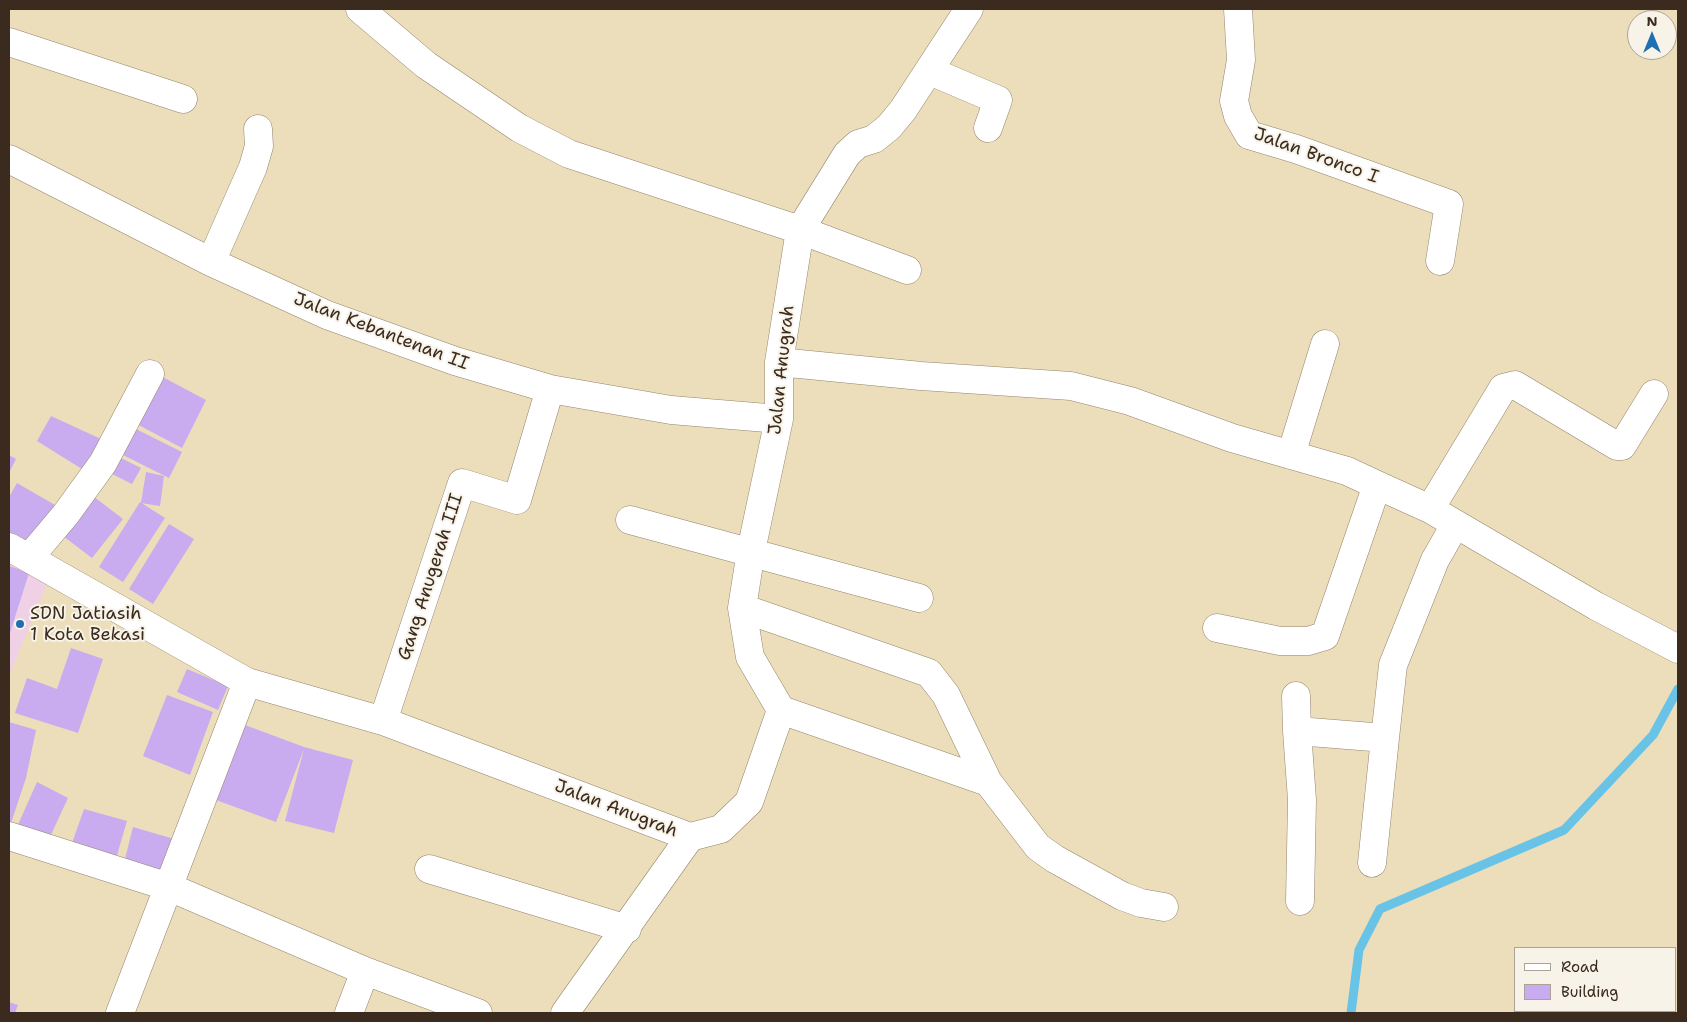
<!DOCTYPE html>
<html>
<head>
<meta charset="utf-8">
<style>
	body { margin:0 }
	#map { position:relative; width:1687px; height:1022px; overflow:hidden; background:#ecdeba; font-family:"Shantell Sans",sans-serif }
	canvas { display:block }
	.frame { position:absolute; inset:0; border:10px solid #3b2a1e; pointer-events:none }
	.legend { position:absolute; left:1514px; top:947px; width:162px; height:65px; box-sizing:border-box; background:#f7f3e8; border:1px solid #aca397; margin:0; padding:6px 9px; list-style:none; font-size:15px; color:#3b2a1e }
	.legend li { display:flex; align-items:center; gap:10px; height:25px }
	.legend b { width:25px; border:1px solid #aca397 }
	.north { position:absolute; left:1627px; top:10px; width:50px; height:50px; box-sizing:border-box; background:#f7f3e8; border:1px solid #aca397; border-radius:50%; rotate:0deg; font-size:14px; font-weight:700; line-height:20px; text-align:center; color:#3b2a1e }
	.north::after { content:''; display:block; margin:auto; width:18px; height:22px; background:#1f6fb2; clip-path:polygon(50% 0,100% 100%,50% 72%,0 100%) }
</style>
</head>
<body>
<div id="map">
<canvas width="1687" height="1022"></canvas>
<div class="frame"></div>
<ul class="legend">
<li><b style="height:6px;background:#fff"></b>Road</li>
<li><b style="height:14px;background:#c9abef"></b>Building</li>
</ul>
<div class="north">N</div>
</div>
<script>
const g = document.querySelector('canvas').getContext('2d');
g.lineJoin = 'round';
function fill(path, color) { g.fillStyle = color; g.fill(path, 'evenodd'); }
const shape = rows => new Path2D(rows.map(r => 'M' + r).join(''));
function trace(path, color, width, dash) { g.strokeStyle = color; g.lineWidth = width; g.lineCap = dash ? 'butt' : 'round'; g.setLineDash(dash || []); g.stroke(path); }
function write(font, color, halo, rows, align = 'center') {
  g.font = font + ' "Shantell Sans",sans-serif'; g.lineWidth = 4; g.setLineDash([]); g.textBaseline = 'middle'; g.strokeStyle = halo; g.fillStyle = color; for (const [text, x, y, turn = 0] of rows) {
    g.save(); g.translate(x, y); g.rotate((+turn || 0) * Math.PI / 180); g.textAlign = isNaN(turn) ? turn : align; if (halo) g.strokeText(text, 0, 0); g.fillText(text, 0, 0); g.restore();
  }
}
const built = shape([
	[9,547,52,572,9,676]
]);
const stream = shape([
	[1351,1013,1359,950,1380,909,1564,830,1653,735,1678,689]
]);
const building = shape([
	[157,374,206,400,182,448,133,422],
	[51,416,101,439,82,469,37,441],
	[128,425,182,452,169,478,115,451],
	[113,454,141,468,132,484,104,470],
	[9,455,16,459,9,473],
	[146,472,164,476,160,506,141,503],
	[17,483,55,505,29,544,9,532,9,497],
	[89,493,123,519,92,558,59,533],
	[140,502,165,518,123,582,99,567],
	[169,524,194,539,153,604,129,589],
	[9,566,29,573,9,636],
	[71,648,103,659,78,733,15,713,27,678,57,689],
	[187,669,228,686,218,710,177,692],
	[167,695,213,712,190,775,143,756],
	[9,722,36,730,26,778,11,823,9,822],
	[245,725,304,747,353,760,334,833,285,821,304,749,276,822,216,800],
	[37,782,68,798,49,839,17,827],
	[84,809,127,821,115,862,71,846],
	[133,827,174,839,159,876,124,863],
	[9,1002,18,1005,15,1013,9,1013]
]);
const minor = shape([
	[360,9,426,65,519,128,569,154,800,230,907,270],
	[1238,9,1241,60,1234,101,1238,116,1249,135,1296,149,1449,204,1440,261],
	[9,42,183,99],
	[930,71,998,100,988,128],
	[9,159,211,262,327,315,455,361,550,389,671,410,779,419],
	[211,262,253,167,259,146,258,129],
	[779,362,921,376,1071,386,1130,401,1232,438,1347,471,1377,485,1430,509,1596,606,1678,649],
	[1291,455,1325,344],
	[1430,509,1503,388,1515,385,1617,446,1622,446,1654,394],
	[630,520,919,598],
	[9,547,247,682,383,721,690,837,721,829,749,802,781,710,750,657,742,608,751,551,779,419,779,362,800,230,847,154,858,144,874,139,889,127,903,110,969,9],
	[29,558,66,514,103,463,150,374],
	[742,608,929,673,946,695,988,782],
	[1217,628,1280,641,1308,641,1325,636,1377,485],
	[1296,696,1297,731],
	[781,710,988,782,1038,847,1055,859,1122,896,1141,903,1164,907],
	[383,721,462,483,517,500,550,389],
	[9,836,169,887,365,971],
	[1372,863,1385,738],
	[429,869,627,929],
	[1300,901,1302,800,1297,731,1385,738,1393,665,1435,560,1455,525],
	[120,1013,247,682],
	[349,1013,365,971,478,1013],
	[565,1013,690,837]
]);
const markers = [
	[20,624,5,"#1f6fb2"]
];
const streetNames = [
	["Jalan Bronco I",1316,156,20],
	["Jalan Kebantenan II",381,332,21],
	["Jalan Anugrah",782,370,-84],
	["Gang Anugerah III",431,577,-72],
	["Jalan Anugrah",616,809,21]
];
const poiNames = [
	["SDN Jatiasih",30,614],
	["1 Kota Bekasi",30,635]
];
fill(built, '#f0d0e5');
trace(stream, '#69c3e7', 9);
fill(building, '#c9abef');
trace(minor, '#94846c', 29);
trace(minor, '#fff', 28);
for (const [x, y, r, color] of markers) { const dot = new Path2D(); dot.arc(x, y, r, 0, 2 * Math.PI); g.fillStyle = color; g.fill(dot); trace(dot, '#f7f3e8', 2); }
write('18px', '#3b2a1e', '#f7f3e8', streetNames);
write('18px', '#3b2a1e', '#f7f3e8', poiNames, 'left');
</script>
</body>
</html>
